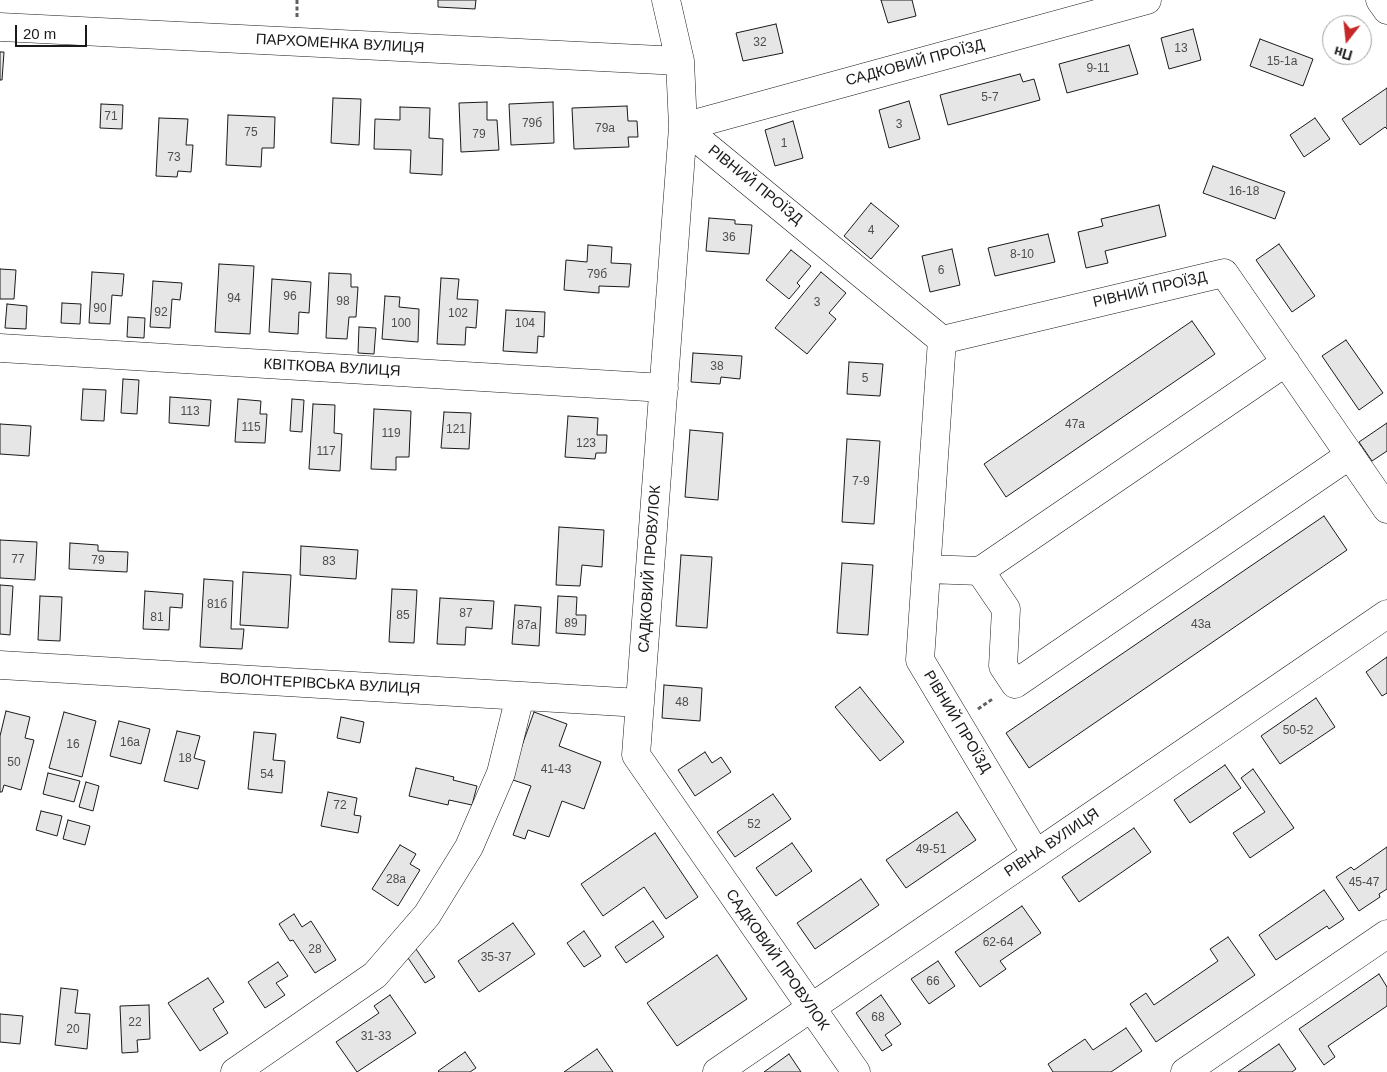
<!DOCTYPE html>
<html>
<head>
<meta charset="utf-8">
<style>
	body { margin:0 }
	#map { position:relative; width:1387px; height:1072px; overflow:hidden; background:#fff; font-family:Arial,sans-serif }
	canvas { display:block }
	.north { position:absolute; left:1322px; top:15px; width:50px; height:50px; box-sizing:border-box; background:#fff; border:1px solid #a3a3a3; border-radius:50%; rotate:196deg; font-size:14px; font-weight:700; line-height:20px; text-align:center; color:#1a1a1a }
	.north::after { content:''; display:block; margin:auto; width:18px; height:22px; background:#c62828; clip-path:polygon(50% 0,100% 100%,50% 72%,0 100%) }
	.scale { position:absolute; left:15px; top:25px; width:72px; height:22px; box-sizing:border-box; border:2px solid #1a1a1a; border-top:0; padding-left:6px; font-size:15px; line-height:18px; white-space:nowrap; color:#1a1a1a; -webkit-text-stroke:4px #fff; paint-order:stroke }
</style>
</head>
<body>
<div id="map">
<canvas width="1387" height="1072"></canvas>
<div class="north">Пн</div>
<div class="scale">20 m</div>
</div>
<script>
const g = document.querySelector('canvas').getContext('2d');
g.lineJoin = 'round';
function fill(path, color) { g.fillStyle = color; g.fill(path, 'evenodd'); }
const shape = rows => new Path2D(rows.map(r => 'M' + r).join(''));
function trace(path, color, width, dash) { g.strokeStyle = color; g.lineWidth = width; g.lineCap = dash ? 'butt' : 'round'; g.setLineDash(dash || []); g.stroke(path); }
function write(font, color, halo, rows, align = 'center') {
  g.font = font + ' Arial,sans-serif'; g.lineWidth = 4; g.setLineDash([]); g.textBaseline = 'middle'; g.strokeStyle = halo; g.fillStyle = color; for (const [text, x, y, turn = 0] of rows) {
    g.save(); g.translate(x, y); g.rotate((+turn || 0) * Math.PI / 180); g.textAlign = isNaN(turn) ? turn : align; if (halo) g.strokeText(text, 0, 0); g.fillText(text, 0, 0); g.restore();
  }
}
const building = shape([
	[438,0,476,0,475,9,438,7,438,0],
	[881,0,912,0,916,16,888,23,881,0],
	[776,24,783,53,743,61,736,33,776,24],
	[1193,29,1201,60,1169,69,1161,38,1193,29],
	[1260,39,1313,59,1303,86,1250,66,1260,39],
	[1129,45,1138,74,1067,93,1059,64,1129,45],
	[0,52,4,52,2,80,0,80,0,52],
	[1020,74,1023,82,1034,79,1040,100,948,125,940,95,1020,74],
	[1387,88,1387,129,1385,127,1360,145,1342,119,1387,88],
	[333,98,361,99,359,145,331,143,333,98],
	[909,101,920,139,889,148,879,110,909,101],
	[487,102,487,120,497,120,499,150,461,152,459,103,487,102],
	[553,102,554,143,511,145,509,104,553,102],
	[101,104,123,105,122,129,100,128,101,104],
	[627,106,628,121,637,121,638,137,628,137,629,147,574,149,572,108,627,106],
	[400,107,430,108,429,138,443,139,442,175,410,173,411,150,374,149,375,119,400,120,400,107],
	[228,115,275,117,274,148,262,148,261,167,226,165,228,115],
	[159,118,188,119,186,145,193,145,191,172,178,171,177,177,156,176,159,118],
	[1315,118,1330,139,1304,157,1290,135,1315,118],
	[793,121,803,158,775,166,765,130,793,121],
	[1213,166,1285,192,1275,219,1203,193,1213,166],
	[871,203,899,226,871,259,844,236,871,203],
	[1159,205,1166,236,1105,251,1108,263,1086,268,1078,232,1103,226,1101,219,1159,205],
	[709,218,735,220,735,224,752,225,749,254,706,251,709,218],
	[1048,234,1055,262,995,276,988,248,1048,234],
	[1279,244,1315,296,1292,312,1256,260,1279,244],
	[588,245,612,247,611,263,631,264,629,287,599,286,599,293,564,290,566,260,587,262,588,245],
	[952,249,960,285,930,292,922,256,952,249],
	[791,250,811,266,797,283,800,286,789,299,766,280,791,250],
	[219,264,254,266,250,334,215,332,219,264],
	[0,269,16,270,14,299,0,299,0,269],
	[92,272,124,274,122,296,112,295,110,324,89,323,92,272],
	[821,272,846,293,829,313,836,319,807,354,775,328,821,272],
	[329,273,351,274,351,287,358,287,356,317,349,317,347,339,326,338,329,273],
	[441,278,459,279,457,299,478,300,476,328,466,327,465,345,437,344,441,278],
	[272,279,311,282,309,313,299,312,298,334,269,332,272,279],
	[153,281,182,283,180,300,172,299,170,328,150,327,153,281],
	[385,296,400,297,399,307,419,309,418,342,382,339,385,296],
	[62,303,81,304,80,324,61,323,62,303],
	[7,304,27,306,26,329,5,328,7,304],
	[506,310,545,312,544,337,538,336,537,353,503,351,506,310],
	[128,317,145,318,144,338,127,337,128,317],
	[1192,321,1215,354,1006,497,984,464,1192,321],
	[359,327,376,328,374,354,358,353,359,327],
	[1346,340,1383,393,1359,410,1322,356,1346,340],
	[693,353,742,356,740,379,721,377,720,384,691,382,693,353],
	[849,362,883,364,880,396,847,394,849,362],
	[123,379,139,380,137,414,121,413,123,379],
	[83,389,106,390,104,421,81,420,83,389],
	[170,397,211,400,209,426,169,423,170,397],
	[238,399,261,401,260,414,267,414,265,443,235,442,238,399],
	[292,399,304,400,302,432,290,431,292,399],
	[313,404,335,405,334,433,342,434,340,471,309,469,313,404],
	[374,409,411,411,409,457,396,457,396,470,371,469,374,409],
	[444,412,471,413,469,449,441,448,444,412],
	[568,416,598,418,597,435,607,435,606,453,596,453,595,459,565,457,568,416],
	[1387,423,1387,451,1372,461,1359,442,1387,423],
	[0,424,31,426,29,456,0,454,0,424],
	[690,430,723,433,718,500,685,497,690,430],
	[847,439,880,441,874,524,842,522,847,439],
	[1324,516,1347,550,1029,768,1006,733,1324,516],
	[559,527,604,530,602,567,582,565,580,586,556,585,559,527],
	[0,540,37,542,35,580,0,578,0,540],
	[70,543,98,545,98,551,128,552,127,572,69,569,70,543],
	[301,546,358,550,356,579,300,575,301,546],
	[681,555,712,557,707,628,676,626,681,555],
	[842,563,873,565,868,635,837,633,842,563],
	[243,572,291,575,288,628,240,625,243,572],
	[204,579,233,581,231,629,244,629,242,649,200,647,204,579],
	[0,585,13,586,10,635,0,634,0,585],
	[392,589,417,590,414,643,389,642,392,589],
	[145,591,183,594,182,608,170,607,169,630,143,629,145,591],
	[40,596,62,597,60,641,38,640,40,596],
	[558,596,577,597,576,615,586,615,585,635,556,633,558,596],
	[440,598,494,601,492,629,466,627,465,645,437,644,440,598],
	[515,605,541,607,539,646,512,644,515,605],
	[1387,657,1387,693,1382,696,1366,672,1387,657],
	[664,685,702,688,700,721,662,718,664,685],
	[860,687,904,742,880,761,835,707,860,687],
	[1316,698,1335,727,1280,764,1261,736,1316,698],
	[6,711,30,717,25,738,34,740,21,790,4,785,2,792,0,792,0,736,6,711],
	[64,712,96,721,82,777,49,768,64,712],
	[534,712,567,724,559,746,601,762,584,809,562,801,549,837,528,830,525,839,513,835,531,786,510,779,534,712],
	[341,717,364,722,360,743,337,738,341,717],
	[119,721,150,729,141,764,110,756,119,721],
	[177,731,200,736,194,758,205,761,198,789,164,781,177,731],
	[254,732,276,734,273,760,285,761,282,793,248,789,254,732],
	[705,752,712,763,721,757,731,772,695,796,678,770,705,752],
	[1225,765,1241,788,1190,823,1174,800,1225,765],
	[416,768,454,777,453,780,477,786,472,805,449,800,448,805,409,796,416,768],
	[1253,769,1294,828,1250,858,1233,833,1265,812,1241,778,1253,769],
	[48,773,80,781,74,802,43,794,48,773],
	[86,782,99,786,93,811,79,807,86,782],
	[328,792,357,798,354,815,361,816,358,833,321,826,328,792],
	[773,794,791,819,735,857,717,832,773,794],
	[41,811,62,816,57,836,36,830,41,811],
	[957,812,976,840,906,888,886,860,957,812],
	[68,820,90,826,85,845,63,839,68,820],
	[1134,828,1151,852,1079,902,1062,877,1134,828],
	[655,833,698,897,666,919,644,887,603,916,581,884,655,833],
	[792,843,812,871,776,896,756,868,792,843],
	[400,845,416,854,410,864,420,870,398,906,372,889,400,845],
	[1387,847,1387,889,1379,894,1380,897,1359,911,1336,877,1351,867,1354,870,1387,847],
	[861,879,879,905,815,949,797,923,861,879],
	[1324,890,1344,919,1329,929,1327,926,1276,960,1259,935,1324,890],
	[1022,906,1041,933,1000,961,1006,969,980,987,955,952,1022,906],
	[294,914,302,927,311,921,336,960,315,973,293,940,290,941,279,924,294,914],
	[653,921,664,937,626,963,615,947,653,921],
	[513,923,535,954,479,992,458,961,513,923],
	[584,931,601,956,584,967,567,943,584,931],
	[1228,937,1255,975,1156,1042,1130,1004,1146,993,1154,1005,1218,961,1210,949,1228,937],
	[416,949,435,977,425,983,406,955,416,949],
	[717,955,747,999,677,1046,647,1003,717,955],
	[938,961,955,986,929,1004,911,979,938,961],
	[278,962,288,976,276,983,285,995,265,1008,248,982,278,962],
	[1379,974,1387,987,1387,1006,1328,1046,1335,1057,1324,1065,1299,1029,1379,974],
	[208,978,224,1002,213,1009,228,1033,200,1051,168,1003,208,978],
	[61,988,78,990,75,1013,90,1014,87,1049,55,1045,61,988],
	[390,995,416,1033,357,1072,336,1042,379,1013,374,1006,390,995],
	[881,995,901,1024,885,1035,892,1045,882,1051,856,1013,881,995],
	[149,1005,150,1039,137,1040,138,1052,122,1053,120,1006,149,1005],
	[0,1014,23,1016,20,1044,0,1042,0,1014],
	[1126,1028,1142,1051,1111,1072,1053,1072,1048,1064,1085,1039,1093,1050,1126,1028],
	[1279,1044,1296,1069,1292,1072,1238,1072,1279,1044],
	[597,1049,613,1072,564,1072,597,1049],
	[465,1052,476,1068,470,1072,439,1072,438,1071,465,1052],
	[789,1054,801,1072,764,1072,789,1054]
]);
const path = shape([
	[297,0,297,17],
	[978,709,994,698]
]);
const minor = shape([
	[666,0,680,61,683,127,636,755,856,1072],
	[1380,0,1387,10],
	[0,27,680,61],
	[683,127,1147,0],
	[683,127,942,340],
	[942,340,1224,273,1387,509],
	[942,340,920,660,1036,854],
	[0,348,664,388],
	[927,569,980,571,1286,362],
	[980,571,1006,609,1003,666,1015,684,1350,455],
	[0,665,640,703],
	[235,1072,375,975,427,915,469,847,501,773,520,696],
	[717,1072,1387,614],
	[1185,1072,1387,934]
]);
const numberNames = [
	["32",760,43],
	["13",1181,49],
	["15-1а",1282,62],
	["9-11",1098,69],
	["5-7",990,98],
	["71",111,117],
	["79б",532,124],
	["3",899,125],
	["79а",605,129],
	["75",251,133],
	["79",479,135],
	["1",784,144],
	["73",174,158],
	["16-18",1244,192],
	["4",871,231],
	["36",729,238],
	["8-10",1022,255],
	["6",941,271],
	["79б",597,275],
	["96",290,297],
	["94",234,299],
	["98",343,302],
	["3",817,303],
	["90",100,309],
	["92",161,313],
	["102",458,314],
	["100",401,324],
	["104",525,324],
	["38",717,367],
	["5",865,379],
	["113",190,412],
	["47а",1075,425],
	["115",251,428],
	["121",456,430],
	["119",391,434],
	["123",586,444],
	["117",326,452],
	["7-9",861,482],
	["77",18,560],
	["79",98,561],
	["83",329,562],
	["81б",217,605],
	["87",466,614],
	["85",403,616],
	["81",157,618],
	["89",571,624],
	["43а",1201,625],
	["87а",527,626],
	["48",682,703],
	["50-52",1298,731],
	["16а",130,743],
	["16",73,745],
	["18",185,759],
	["50",14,763],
	["41-43",556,770],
	["54",267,775],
	["72",340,806],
	["52",754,825],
	["49-51",931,850],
	["28а",396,880],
	["45-47",1364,883],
	["62-64",998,943],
	["28",315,950],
	["35-37",496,958],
	["66",933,982],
	["68",878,1018],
	["22",135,1023],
	["20",73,1030],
	["31-33",376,1037]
];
const streetNames = [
	["ПАРХОМЕНКА ВУЛИЦЯ",340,44,3],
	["САДКОВИЙ ПРОЇЗД",915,63,-15],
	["РІВНИЙ ПРОЇЗД",755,185,39],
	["РІВНИЙ ПРОЇЗД",1150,290,-13],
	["КВІТКОВА ВУЛИЦЯ",332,368,3],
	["САДКОВИЙ ПРОВУЛОК",650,569,-86],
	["ВОЛОНТЕРІВСЬКА ВУЛИЦЯ",320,684,3],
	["РІВНИЙ ПРОЇЗД",957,722,59],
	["РІВНА ВУЛИЦЯ",1052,843,-34],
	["САДКОВИЙ ПРОВУЛОК",777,960,55]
];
fill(building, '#e6e6e6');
trace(building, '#1a1a1a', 1);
trace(minor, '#1a1a1a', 29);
trace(path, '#5f5f5f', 3, [4, 2.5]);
trace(minor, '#fff', 28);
write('12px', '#4d4d4d', null, numberNames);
write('15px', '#1a1a1a', '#fff', streetNames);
</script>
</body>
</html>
